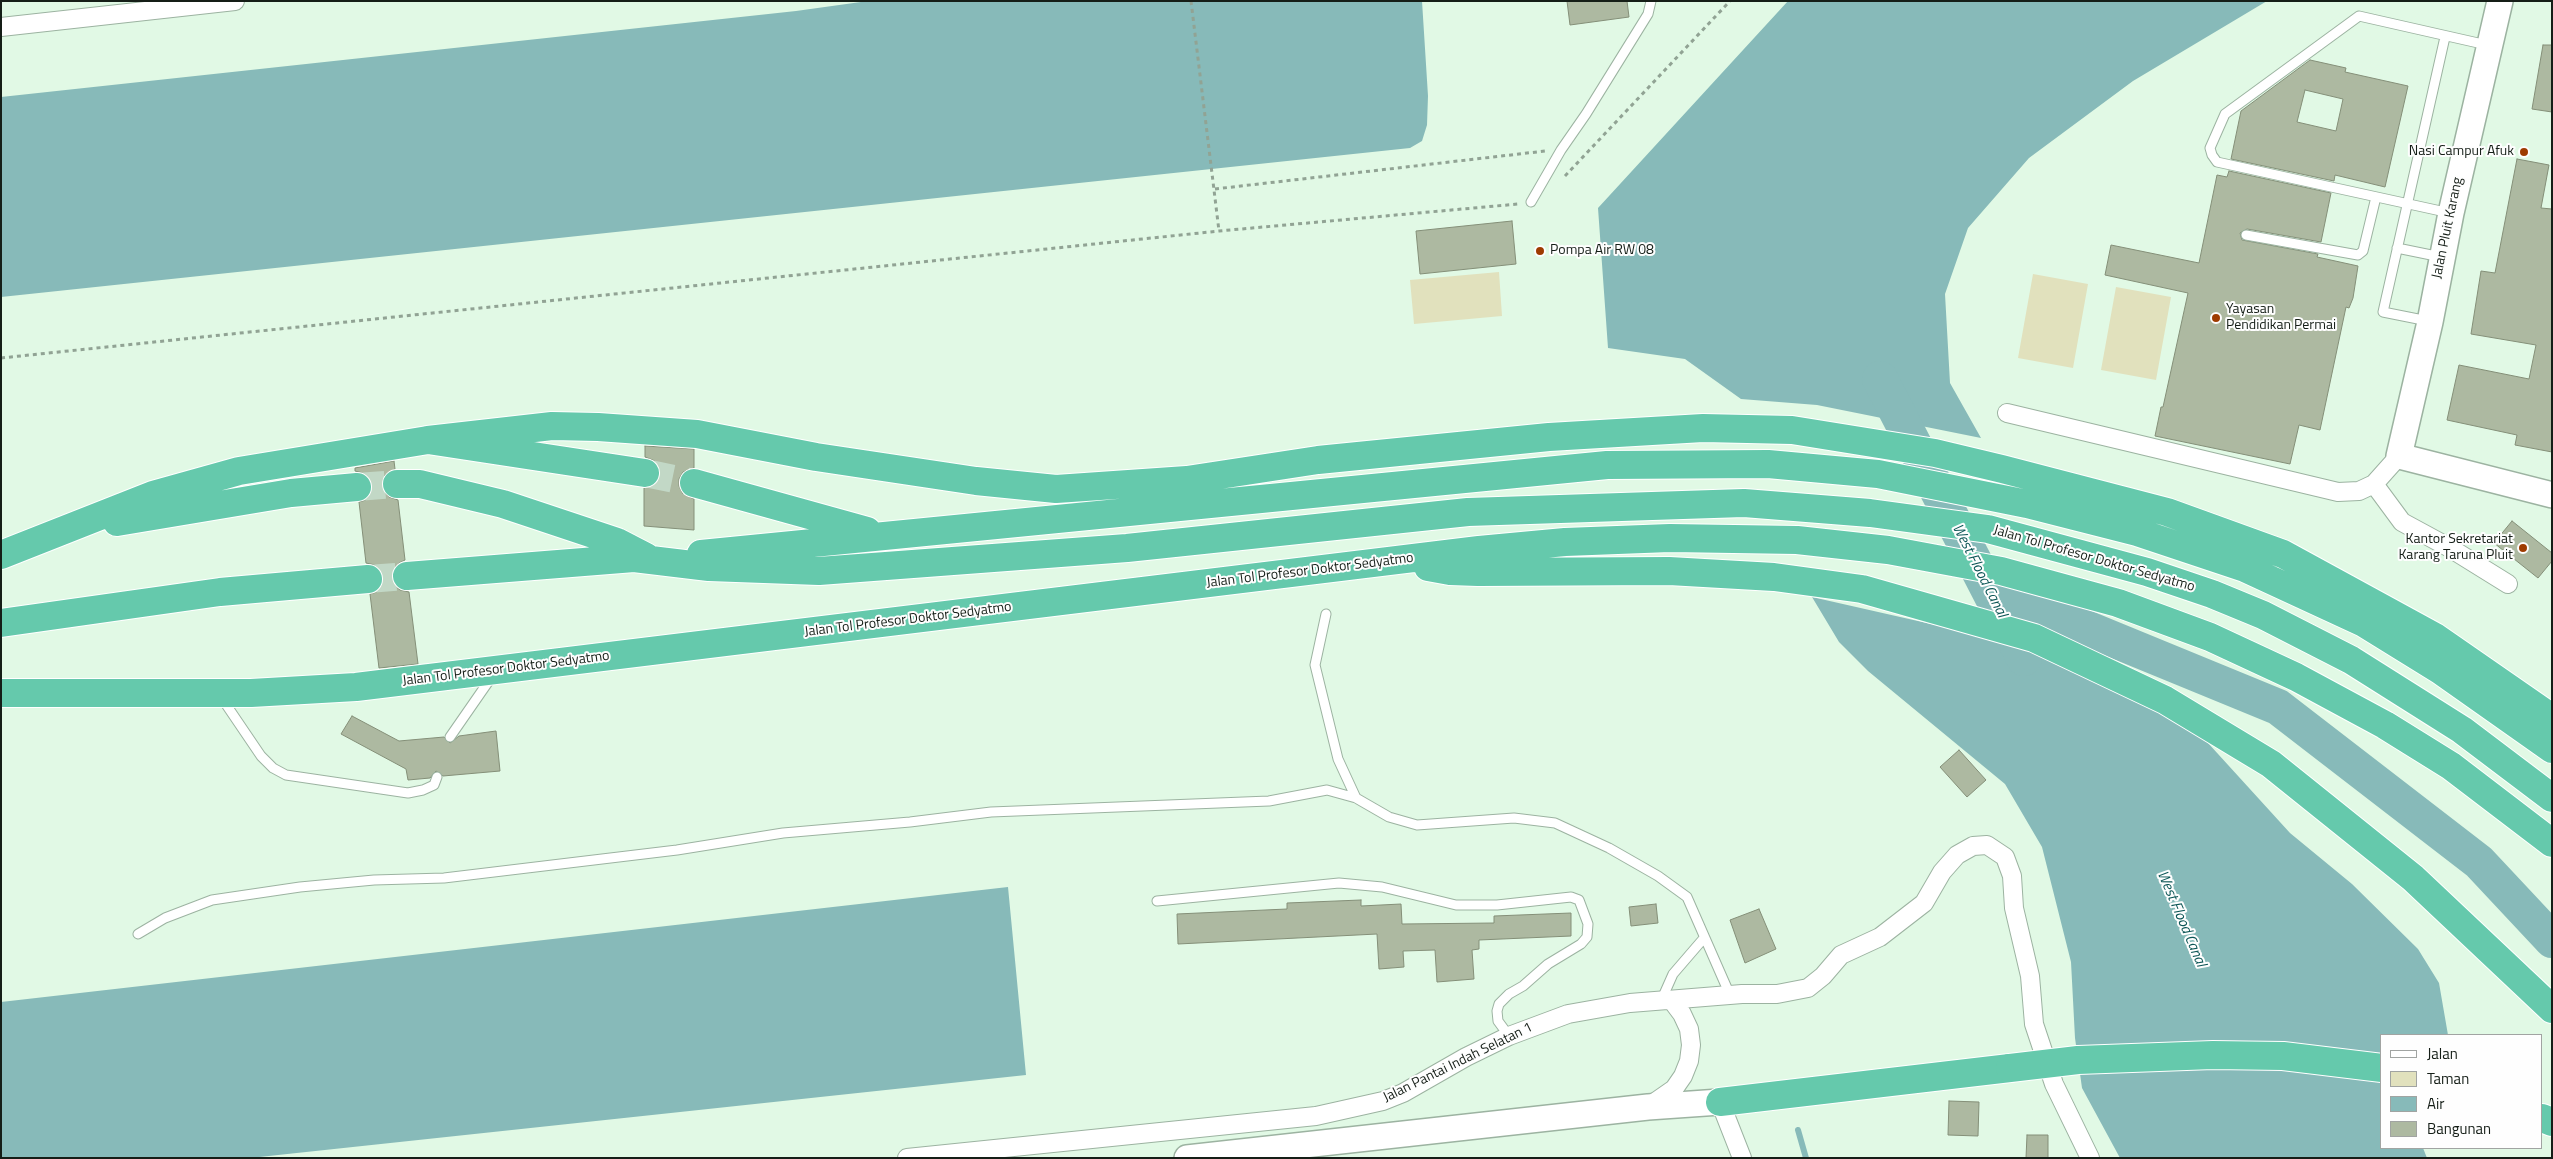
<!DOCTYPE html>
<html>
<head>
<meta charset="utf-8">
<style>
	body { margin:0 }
	#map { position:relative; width:2553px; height:1159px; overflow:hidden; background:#e1f9e5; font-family:"Titillium Web",sans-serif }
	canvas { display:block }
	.frame { position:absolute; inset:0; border:2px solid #151e17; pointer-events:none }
	.legend { position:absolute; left:2380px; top:1034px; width:162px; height:115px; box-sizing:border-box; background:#fefefe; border:1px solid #a1a4a2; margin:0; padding:6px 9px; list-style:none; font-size:15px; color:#151e17 }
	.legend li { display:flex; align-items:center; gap:10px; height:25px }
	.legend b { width:25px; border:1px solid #a1a4a2 }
</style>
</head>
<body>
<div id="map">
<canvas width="2553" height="1159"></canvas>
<div class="frame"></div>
<ul class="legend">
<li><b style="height:6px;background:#fff"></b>Jalan</li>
<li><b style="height:14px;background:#e1e1bd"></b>Taman</li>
<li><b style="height:14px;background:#87bab9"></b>Air</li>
<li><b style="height:14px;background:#adb9a1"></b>Bangunan</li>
</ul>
</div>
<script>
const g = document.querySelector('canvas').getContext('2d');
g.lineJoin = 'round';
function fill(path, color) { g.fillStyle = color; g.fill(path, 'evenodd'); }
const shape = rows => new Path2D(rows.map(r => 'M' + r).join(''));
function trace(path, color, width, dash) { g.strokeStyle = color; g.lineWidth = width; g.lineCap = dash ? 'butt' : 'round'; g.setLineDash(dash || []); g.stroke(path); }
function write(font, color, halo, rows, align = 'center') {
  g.font = font + ' "Titillium Web",sans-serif'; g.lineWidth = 4; g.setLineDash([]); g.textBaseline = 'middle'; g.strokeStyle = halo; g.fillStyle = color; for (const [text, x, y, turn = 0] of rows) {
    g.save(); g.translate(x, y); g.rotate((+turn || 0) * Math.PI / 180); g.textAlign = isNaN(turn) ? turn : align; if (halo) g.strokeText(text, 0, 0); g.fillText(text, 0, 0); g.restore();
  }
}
const green = shape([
	[1499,272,1502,316,1414,324,1410,280],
	[2033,274,2088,284,2073,368,2018,358],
	[2116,287,2171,297,2156,380,2101,370]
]);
const water = shape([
	[868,1,1422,1,1428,96,1427,125,1422,141,1410,148,1,297,1,97,796,11],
	[1788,1,2267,1,2133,81,2029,158,1968,228,1945,294,1950,383,1981,438,1817,405,1741,399,1685,359,1608,348,1598,208],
	[1812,597,2037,648,2198,732,2290,833,2352,884,2418,949,2439,983,2448,1035,2382,1035,2382,1148,2423,1148,2427,1158,2120,1158,2082,1088,2075,1038,2071,962,2042,847,2005,784,1868,671,1839,642],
	[1008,887,1026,1075,250,1158,1,1158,1,1002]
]);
const stream = shape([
	[1798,1130,1806,1158]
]);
const river = shape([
	[1880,379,2024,658],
	[1988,588,2278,707,2479,862,2552,940]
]);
const building = shape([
	[1567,1,1627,1,1629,17,1570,25,1567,1],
	[2543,45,2552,45,2552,112,2532,109,2543,45],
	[2310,60,2346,68,2345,72,2408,86,2385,187,2335,175,2334,181,2231,159,2241,111,2310,60],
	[2305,90,2343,99,2336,131,2297,122,2305,90],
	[2517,159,2549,165,2541,208,2552,209,2552,452,2515,445,2517,435,2447,420,2459,365,2529,379,2536,345,2471,334,2481,271,2495,273,2517,159],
	[2229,171,2331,193,2321,242,2247,229,2240,233,2242,240,2318,254,2317,257,2358,266,2353,298,2349,308,2346,307,2320,430,2299,425,2290,464,2155,436,2161,407,2163,407,2188,293,2105,275,2111,245,2199,263,2217,175,2227,177,2229,171],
	[1512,221,1516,264,1420,274,1416,231,1512,221],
	[645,446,694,449,694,468,683,472,679,479,679,486,683,494,694,499,694,530,644,526,644,488,657,483,660,475,660,468,655,461,645,457,645,446],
	[394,461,395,469,384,476,381,484,383,491,389,497,398,500,405,560,399,563,393,569,392,578,394,585,400,590,409,592,418,664,379,668,370,594,377,592,382,586,383,577,381,570,375,565,366,563,359,502,366,500,371,494,372,485,369,478,363,473,355,471,355,468,394,461],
	[2512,521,2552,553,2552,561,2538,578,2494,543,2512,521],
	[352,716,399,741,444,737,450,743,459,736,496,731,500,771,443,776,436,771,430,778,408,780,406,769,341,734,352,716],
	[1959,750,1986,780,1967,797,1940,767,1959,750],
	[1361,900,1361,906,1401,904,1402,924,1494,923,1494,916,1571,913,1571,936,1479,940,1479,949,1472,950,1474,979,1437,982,1435,950,1403,951,1404,967,1379,969,1377,934,1178,944,1177,914,1287,909,1287,903,1361,900],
	[1656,904,1658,923,1631,926,1629,907,1656,904],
	[1759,909,1776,949,1745,963,1730,920,1759,909],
	[1949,1101,1979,1102,1978,1136,1948,1135,1949,1101],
	[2027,1135,2048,1135,2048,1158,2026,1158,2027,1135]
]);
const highwayTunnel = shape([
	[645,473,694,483],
	[357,487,397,484],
	[368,579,407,576]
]);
const path = shape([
	[1191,1,1219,231],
	[1565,176,1730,1],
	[1215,189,1545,151],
	[1,358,1219,231,1518,204]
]);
const lane = shape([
	[1531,202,1561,150,1586,114,1648,14,1651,1],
	[2450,213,2217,162,2212,155,2210,148,2225,114,2359,16,2487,45],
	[2246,235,2358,255,2363,251,2376,197],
	[2397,248,2441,257],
	[2428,321,2383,312,2445,37],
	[1326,614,1315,665,1338,759,1356,798],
	[221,697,261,756,273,768,286,775,408,793,423,790,434,785,437,777],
	[450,737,493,675],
	[1157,901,1339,883,1382,887,1456,905,1497,905,1571,897,1579,900,1588,924,1587,937,1581,944,1548,964,1523,986,1509,994,1499,1004,1497,1011,1498,1021,1509,1036],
	[138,934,165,918,212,900,300,887,374,880,444,878,677,850,783,833,910,822,991,812,1269,801,1327,790,1356,798,1389,817,1417,825,1514,818,1555,823,1609,848,1658,876,1687,897,1730,995],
	[1661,1001,1673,974,1704,938]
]);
const street = shape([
	[1,27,235,1],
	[2007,413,2338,492,2359,491,2374,484,2399,456],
	[2374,484,2402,522,2450,548,2508,584],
	[1720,1102,1742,1158],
	[1651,1105,1674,1089,1683,1076,1689,1061,1691,1045,1689,1029,1682,1014,1673,1002],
	[907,1158,1316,1116,1383,1101,1403,1093,1466,1057,1509,1036,1568,1014,1630,1003,1742,994,1777,994,1808,988,1823,976,1841,955,1880,937,1924,903,1942,872,1957,855,1973,846,1987,845,2005,857,2012,876,2014,908,2030,976,2034,1024,2054,1084,2090,1158]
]);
const secondary = shape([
	[2500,1,2451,213,2430,322,2399,456,2552,495],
	[1187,1158,1648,1107,1720,1102]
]);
const highway = shape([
	[428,440,552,426,598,427,697,434,816,457,976,481,1056,489,1187,480,1318,460,1549,437,1703,428,1792,430,1935,453,2002,469,2167,512,2283,554,2435,637,2552,718],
	[694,483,867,531],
	[397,484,420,484,503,504,617,542,646,557],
	[117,522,291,493,357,487],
	[701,554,1607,465,1768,464,1878,474,2027,504,2137,532,2245,568,2364,623,2440,670,2552,749],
	[1,555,153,495,239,471,428,440,645,473],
	[1428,567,1450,571,1478,572,1669,571,1774,577,1862,589,2034,638,2165,700,2271,764,2413,878,2552,1009],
	[407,576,634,558,709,567,819,571,1127,548,1468,512,1744,503,1870,513,1988,529,2147,572,2212,594,2263,615,2351,660,2462,730,2552,798],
	[1,623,220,592,368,579],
	[1,693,251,693,356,687,1479,550,1565,542,1670,538,1797,540,1888,550,2001,571,2118,603,2210,637,2296,677,2385,725,2451,766,2552,843],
	[1720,1102,2010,1068],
	[2542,1118,2552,1122]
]);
const highwayBridge = shape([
	[2010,1068,2078,1060,2213,1055,2283,1056,2382,1068]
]);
const markers = [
	[2524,152,5,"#9e3b00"],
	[1540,251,5,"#9e3b00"],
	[2216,318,5,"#9e3b00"],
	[2523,548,5,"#9e3b00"]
];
const poiNames = [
	["Nasi Campur Afuk",2514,152],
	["Pompa Air RW 08",1550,251,"left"],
	["Yayasan",2226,310,"left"],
	["Pendidikan Permai",2226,326,"left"],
	["Kantor Sekretariat",2513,540],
	["Karang Taruna Pluit",2513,556]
];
const streetNames = [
	["Jalan Pluit Karang",2448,228,-78],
	["Jalan Tol Profesor Doktor Sedyatmo",2094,559,16],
	["Jalan Tol Profesor Doktor Sedyatmo",1310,571,-7],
	["Jalan Tol Profesor Doktor Sedyatmo",908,620,-7],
	["Jalan Tol Profesor Doktor Sedyatmo",506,669,-7],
	["Jalan Pantai Indah Selatan 1",1458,1063,-26]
];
const waterNames = [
	["West Flood Canal",1979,571,63],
	["West Flood Canal",2181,919,67]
];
fill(green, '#e1e1bd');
fill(water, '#87bab9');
trace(stream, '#87bab9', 6);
trace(river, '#87bab9', 36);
fill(building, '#adb9a1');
trace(building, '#848f78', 1);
trace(highwayTunnel, '#c2d8c6', 28, [28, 14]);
trace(lane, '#9cb3a1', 11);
trace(street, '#9cb3a1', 20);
trace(secondary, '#9cb3a1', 28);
trace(highway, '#fff', 30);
trace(path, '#91a394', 3, [4, 4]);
trace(lane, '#fff', 9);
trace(street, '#fff', 18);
trace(secondary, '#fff', 25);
trace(highway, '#65c9ac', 28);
trace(highwayBridge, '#fff', 30, []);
trace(highwayBridge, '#65c9ac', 28);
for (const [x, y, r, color] of markers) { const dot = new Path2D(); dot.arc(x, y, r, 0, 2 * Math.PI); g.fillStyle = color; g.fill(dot); trace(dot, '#fefefe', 2); }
write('14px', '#151e17', '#fefefe', poiNames, 'right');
write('14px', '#151e17', '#fefefe', streetNames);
write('italic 15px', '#0c5656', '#fefefe', waterNames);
</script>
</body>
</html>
